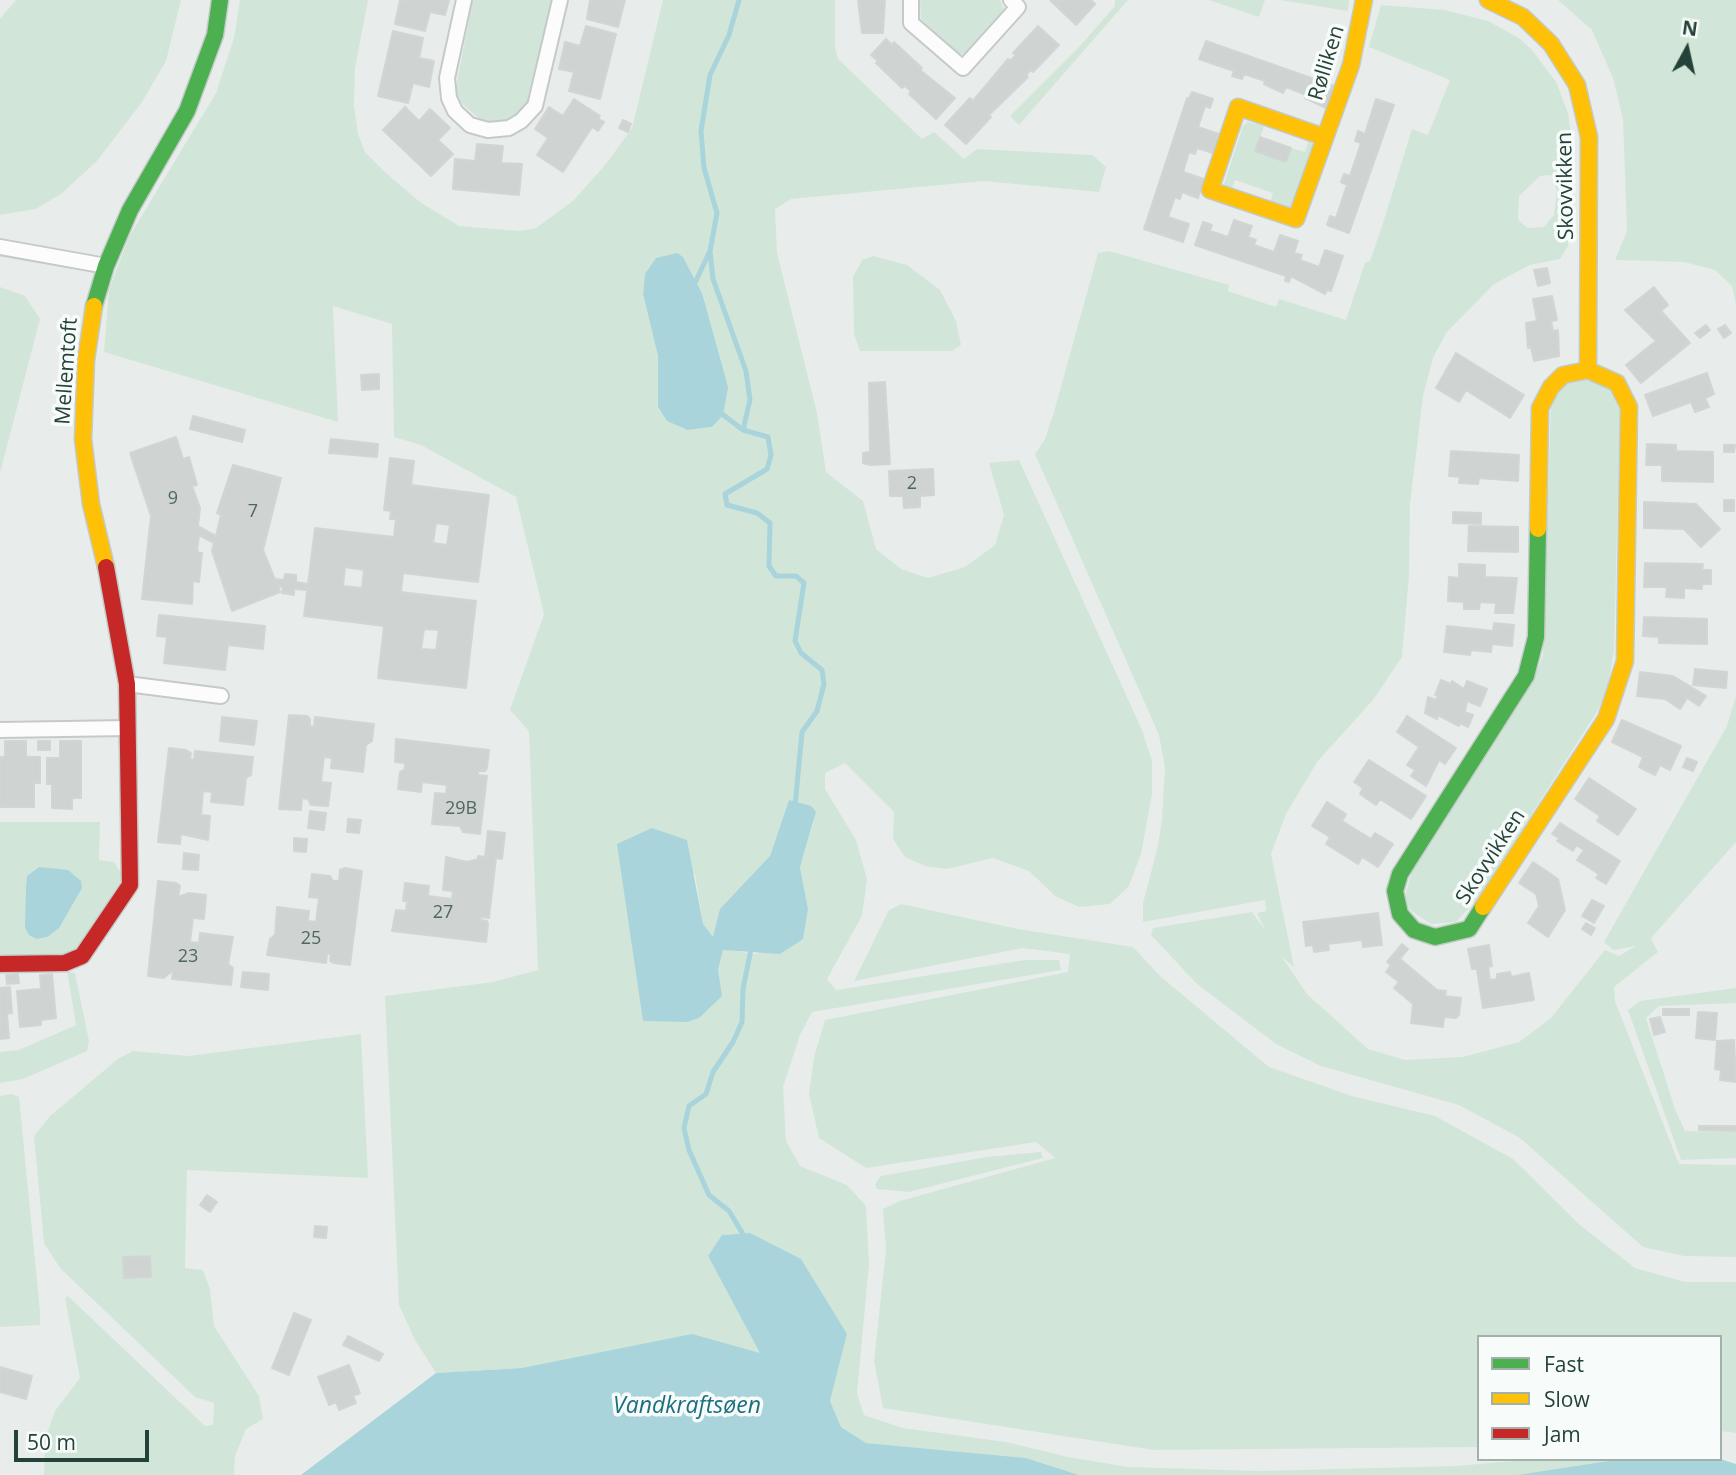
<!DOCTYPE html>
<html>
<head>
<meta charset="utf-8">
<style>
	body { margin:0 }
	#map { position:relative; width:1736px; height:1475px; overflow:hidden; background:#e8edeb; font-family:"Open Sans",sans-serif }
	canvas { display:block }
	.legend { position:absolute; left:1477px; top:1335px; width:245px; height:126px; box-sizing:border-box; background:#f7fbf9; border:2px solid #a3b1ad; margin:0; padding:9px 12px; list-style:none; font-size:21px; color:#24423a }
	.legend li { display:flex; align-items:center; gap:14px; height:35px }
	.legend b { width:35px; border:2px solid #a3b1ad }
	.north { position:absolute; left:1652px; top:14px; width:70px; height:70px; -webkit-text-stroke:5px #f7fbf9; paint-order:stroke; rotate:8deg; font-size:19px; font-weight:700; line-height:28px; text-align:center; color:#24423a }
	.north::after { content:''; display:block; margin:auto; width:24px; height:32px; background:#24423a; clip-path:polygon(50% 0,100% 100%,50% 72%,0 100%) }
	.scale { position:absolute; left:14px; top:1430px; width:135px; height:32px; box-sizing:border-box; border:4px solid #24423a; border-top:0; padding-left:9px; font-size:21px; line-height:24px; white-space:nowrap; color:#24423a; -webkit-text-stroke:5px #f7fbf9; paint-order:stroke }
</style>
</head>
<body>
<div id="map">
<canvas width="1736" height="1475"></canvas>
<ul class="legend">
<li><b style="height:9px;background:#4caf50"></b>Fast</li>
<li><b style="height:9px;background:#ffc107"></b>Slow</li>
<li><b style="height:9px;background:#c62828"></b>Jam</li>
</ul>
<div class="north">N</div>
<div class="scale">50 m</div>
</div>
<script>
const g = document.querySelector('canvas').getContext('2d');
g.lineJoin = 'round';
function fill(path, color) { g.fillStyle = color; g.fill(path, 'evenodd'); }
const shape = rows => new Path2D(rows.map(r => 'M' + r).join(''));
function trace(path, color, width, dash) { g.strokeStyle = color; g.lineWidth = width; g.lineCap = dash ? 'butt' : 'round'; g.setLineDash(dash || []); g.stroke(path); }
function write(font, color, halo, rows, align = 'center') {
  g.font = font + ' "Open Sans",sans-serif'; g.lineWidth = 7; g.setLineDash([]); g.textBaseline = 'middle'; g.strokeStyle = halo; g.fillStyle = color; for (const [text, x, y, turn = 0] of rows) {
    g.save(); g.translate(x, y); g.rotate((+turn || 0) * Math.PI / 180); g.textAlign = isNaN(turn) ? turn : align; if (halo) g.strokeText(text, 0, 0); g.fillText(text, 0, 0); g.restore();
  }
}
const green = shape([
	[16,0,181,0,166,61,142,102,97,161,61,194,36,209,0,215,0,19],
	[240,0,368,0,355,68,354,105,358,134,365,152,387,174,420,202,459,226,520,231,536,228,574,200,606,164,632,128,663,0,835,0,835,47,838,59,922,139,934,132,964,159,977,149,1092,155,1106,167,1099,192,984,181,791,199,775,209,777,253,817,413,826,472,863,501,876,549,901,569,928,578,965,567,995,545,1004,515,989,463,1019,460,1142,730,1152,761,1152,794,1141,854,1129,886,1110,904,1079,907,1055,896,1029,871,993,858,947,869,925,866,905,857,893,839,894,812,845,763,825,773,825,789,856,840,867,879,862,916,827,979,836,990,1025,960,1059,960,1061,970,812,1012,800,1035,783,1087,786,1141,800,1166,847,1185,866,1206,869,1264,857,1393,864,1415,903,1428,1006,1442,1068,1457,1128,1467,1259,1471,1456,1466,1535,1459,1621,1459,1517,1475,1079,1475,1026,1458,866,1443,841,1427,830,1401,847,1334,750,1233,722,1235,708,1256,761,1354,436,1373,415,1340,399,1305,385,996,493,982,538,970,529,731,510,710,544,614,516,497,421,445,394,437,392,324,333,306,338,422,104,352,109,290,129,237,216,93,234,38],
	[683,257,702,293,712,427,686,430,667,421,658,407,658,356,643,294,645,274],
	[789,800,814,821,800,867,808,909,756,954,723,949,718,970,721,996,652,828,695,875,703,924,713,938,770,856],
	[473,0,552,0,527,102,515,116,501,123,483,122,458,100,456,87],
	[920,0,1000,0,1005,12,969,52,958,55,921,19],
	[1115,0,1128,0,1019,125,1010,116,1080,46,1115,6],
	[1209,0,1265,0,1259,17],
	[1280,0,1349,0,1348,11],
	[1558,0,1736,0,1736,304,1732,286,1715,270,1684,262,1615,260,1627,231,1623,119,1613,78,1592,30],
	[1381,5,1445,10,1488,21,1519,38,1532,50,1556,82,1568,113,1574,157,1568,246,1560,259,1530,265,1494,284,1446,333,1433,358,1423,396,1410,504,1409,575,1402,657,1373,700,1317,762,1286,814,1271,854,1294,967,1282,957,1307,994,1368,1049,1405,1060,1463,1057,1519,1042,1550,1019,1605,950,1619,956,1636,946,1613,950,1604,942,1727,726,1736,696,1736,842,1651,938,1658,952,1614,987,1615,1001,1679,1164,1736,1165,1736,1257,1684,1256,1643,1247,1520,1138,1459,1105,1321,1066,1276,1044,1197,984,1151,935,1153,928,1252,912,1265,930,1257,913,1266,911,1265,900,1143,922,1143,903,1158,846,1162,819,1165,768,1159,735,1035,454,1045,439,1054,412,1098,253,1109,251,1229,285,1228,291,1276,307,1279,299,1346,320,1365,263,1370,261,1383,223,1412,129,1428,135,1450,80,1369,47],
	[1551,175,1557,190,1554,215,1544,227,1527,228,1518,219,1519,196,1540,176],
	[1248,122,1264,126,1256,151,1286,162,1291,148,1305,152,1309,140,1316,148,1293,210,1269,206,1273,193,1235,180,1230,193,1224,184,1243,126],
	[873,256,907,265,940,290,956,321,961,345,952,351,860,351,854,334,853,277,862,260],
	[0,287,25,296,40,319,0,473],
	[1582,378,1608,387,1620,411,1614,651,1608,686,1598,710,1478,898,1456,922,1431,924,1410,910,1405,898,1412,870,1534,678,1543,655,1551,402,1568,381],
	[0,822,100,822,99,860,114,862,121,873,120,890,73,955,0,957],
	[901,904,1018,929,1133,947,1160,976,1269,1067,1352,1096,1435,1116,1513,1159,1580,1225,1635,1268,1685,1282,1736,1282,1736,1433,1720,1431,1720,1337,1479,1337,1479,1447,1154,1450,883,1408,874,1361,886,1250,883,1209,900,1201,1055,1158,1036,1142,866,1168,819,1138,809,1094,814,1057,825,1020,1068,972,1070,954,1023,948,854,981,889,910],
	[67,971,75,973,89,1041,87,1051,23,1079,0,1083,0,1052,19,1050,76,1025],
	[1736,988,1736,1003,1659,1006,1646,1018,1675,1109,1685,1131,1736,1132,1736,1158,1681,1160,1628,1010,1640,1001],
	[361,1034,368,1178,187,1170,185,1268,203,1270,210,1289,214,1326,259,1396,263,1419,246,1429,235,1456,234,1475,44,1475,45,1439,55,1411,80,1378,65,1298,68,1296,205,1426,213,1425,214,1403,195,1397,60,1268,44,1243,34,1136,50,1116,119,1058,133,1051,188,1056],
	[11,1094,19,1097,40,1312,40,1325,0,1327,0,1096],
	[1041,1152,1043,1158,909,1192,877,1189,875,1184,881,1176,987,1157]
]);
const water = shape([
	[677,253,683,257,702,293,728,387,723,415,712,427,687,430,667,421,658,407,658,356,643,294,645,274,656,258],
	[789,800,811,806,816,812,800,867,808,909,803,939,780,954,723,950,718,970,722,996,699,1018,687,1022,643,1021,617,844,652,828,687,840,703,924,713,937,720,909,770,856],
	[39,867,68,870,81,881,82,888,59,928,47,937,37,939,29,935,25,928,26,888,27,876],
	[750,1233,801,1259,847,1334,830,1401,841,1427,866,1443,1026,1458,1079,1475,301,1475,436,1373,522,1368,692,1334,760,1353,708,1256,722,1235],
	[1621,1459,1720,1459,1736,1464,1736,1475,1517,1475]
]);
const stream = shape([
	[710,251,713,279,746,371,750,400,743,430],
	[694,285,710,251,717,213,704,168,701,131,710,75,729,35,739,0],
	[718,411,743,430,768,437,771,455,767,469,725,494,727,505,757,513,770,523,769,566,776,576,796,576,804,583,795,641,801,653,822,670,824,684,817,711,802,732,795,806],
	[743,1234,729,1211,709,1195,689,1150,684,1128,689,1106,706,1094,713,1072,733,1042,742,1022,743,989,751,949]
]);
const building = shape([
	[400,0,449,0,445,15,430,12,425,31,395,24,400,0],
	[590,0,625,0,618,27,587,19,590,0],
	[858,0,885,0,883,33,862,33,858,0],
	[1050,0,1091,0,1095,4,1076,25,1050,0],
	[586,26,616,34,600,99,569,91,574,72,559,69,565,42,580,46,586,26],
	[1038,26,1059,45,1033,72,1031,70,1026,75,1028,77,989,115,991,117,966,144,945,125,970,98,973,101,1008,59,1010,61,1016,55,1013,53,1038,26],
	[393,31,423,38,419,58,434,61,429,87,413,83,408,103,378,96,393,31],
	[886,39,892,45,894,42,922,68,920,70,955,98,936,119,909,94,911,91,905,86,902,88,876,63,878,61,871,55,886,39],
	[1206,41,1334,86,1326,108,1305,98,1306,95,1286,87,1283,93,1264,84,1265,81,1244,74,1242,79,1232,76,1234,71,1199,59,1206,41],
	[1192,92,1213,99,1210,108,1205,106,1198,127,1219,134,1213,153,1197,148,1195,154,1189,152,1183,172,1204,179,1198,198,1182,192,1180,199,1175,197,1168,217,1189,224,1183,242,1144,229,1187,98,1189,99,1192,92],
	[574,99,600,116,598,119,604,122,598,131,592,127,563,172,537,155,548,138,535,129,549,107,563,116,574,99],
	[1376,99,1394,105,1349,233,1327,225,1330,216,1336,218,1347,185,1341,182,1344,174,1350,176,1361,143,1355,141,1358,131,1365,134,1376,99],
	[405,107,419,121,430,109,450,128,438,140,453,154,431,176,383,130,405,107],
	[623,120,631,124,628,132,619,128,623,120],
	[1260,137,1291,148,1286,162,1255,151,1260,137],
	[477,144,503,146,501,163,522,164,519,195,453,189,455,159,475,161,477,144],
	[1234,220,1252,226,1248,237,1256,240,1254,245,1274,252,1280,235,1298,241,1294,253,1302,255,1300,260,1319,267,1325,250,1343,256,1331,291,1327,290,1325,294,1291,276,1289,282,1285,281,1286,276,1195,245,1203,222,1212,225,1210,231,1228,237,1234,220],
	[1547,268,1550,283,1538,286,1534,270,1547,268],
	[1654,287,1668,305,1661,311,1690,343,1641,383,1626,365,1656,341,1625,310,1654,287],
	[1552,296,1557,320,1551,321,1553,331,1558,330,1559,356,1534,361,1531,347,1528,348,1526,323,1537,321,1533,299,1552,296],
	[1706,325,1710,330,1700,338,1695,333,1706,325],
	[1725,325,1731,333,1724,338,1718,329,1725,325],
	[1456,353,1524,395,1510,418,1466,390,1459,402,1436,388,1456,353],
	[1707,373,1714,394,1705,398,1709,407,1695,412,1691,402,1653,416,1645,395,1707,373],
	[379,374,379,389,362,390,361,375,379,374],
	[885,382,890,464,870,465,863,463,863,453,870,452,869,383,885,382],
	[193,416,245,430,242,442,190,429,193,416],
	[176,437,183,459,189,457,197,485,192,486,200,508,198,526,216,536,221,515,217,513,233,465,281,478,263,550,280,592,232,611,212,551,214,543,199,535,197,552,202,553,199,582,193,581,192,604,142,599,151,516,130,453,176,437],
	[331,439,378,444,377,457,329,453,331,439],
	[1647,444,1676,445,1676,451,1713,452,1713,482,1662,481,1662,465,1646,465,1647,444],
	[1724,445,1735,445,1734,452,1724,452,1724,445],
	[1451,451,1519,455,1518,481,1479,478,1478,484,1459,483,1460,477,1449,476,1451,451],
	[390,458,414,461,411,485,489,495,478,582,403,573,401,592,476,601,466,688,378,678,384,626,304,616,315,528,394,537,396,519,390,519,391,511,384,510,390,458],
	[436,523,450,525,447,545,433,543,436,523],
	[345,567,364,570,362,588,343,586,345,567],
	[424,629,439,630,436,650,421,649,424,629],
	[933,469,934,495,920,496,920,507,904,508,903,496,890,496,889,471,933,469],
	[1724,500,1734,500,1734,511,1724,511,1724,500],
	[1644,502,1696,504,1720,529,1701,547,1684,529,1644,528,1644,502],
	[1453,512,1481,513,1481,524,1453,523,1453,512],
	[1469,526,1518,527,1518,552,1468,551,1469,526],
	[1645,563,1703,564,1702,570,1711,570,1711,584,1702,584,1702,589,1684,588,1684,598,1666,597,1667,587,1644,587,1645,563],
	[1459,564,1485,565,1485,577,1517,578,1513,613,1495,613,1496,603,1480,602,1479,609,1464,609,1464,602,1448,601,1449,577,1459,578,1459,564],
	[285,574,296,575,296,582,308,584,307,590,294,589,294,595,282,593,283,587,277,586,275,579,284,580,285,574],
	[159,615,265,626,263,649,228,645,225,670,164,663,167,637,157,636,159,615],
	[1644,617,1707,619,1707,644,1659,643,1659,637,1643,636,1644,617],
	[1494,623,1514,625,1512,646,1492,644,1491,652,1471,650,1470,655,1444,652,1447,626,1493,631,1494,623],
	[1695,669,1727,672,1726,688,1693,685,1695,669],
	[1640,672,1673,676,1706,696,1699,706,1687,698,1680,709,1665,699,1637,696,1640,672],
	[1441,680,1451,684,1452,681,1464,689,1467,681,1487,689,1480,706,1467,701,1465,712,1473,715,1468,727,1460,723,1459,726,1438,715,1437,719,1425,713,1428,697,1436,700,1438,696,1435,695,1441,680],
	[289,715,307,716,310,719,310,726,314,727,315,717,374,724,372,741,366,745,363,772,331,768,332,758,324,757,321,782,331,783,328,806,311,805,308,799,302,798,301,810,279,809,289,715],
	[1407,716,1456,748,1445,764,1439,760,1426,786,1411,776,1415,770,1407,765,1419,747,1397,732,1407,716],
	[222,717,257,721,254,745,220,741,222,717],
	[1622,720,1681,746,1670,770,1660,765,1655,775,1639,767,1643,757,1612,742,1622,720],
	[396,739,489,750,487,768,485,771,478,771,478,775,487,776,480,834,463,832,460,826,432,824,435,793,446,794,447,785,422,782,421,792,398,789,400,772,405,769,405,763,395,762,396,739],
	[5,741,26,741,26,757,40,757,40,783,34,783,34,807,0,807,0,757,5,757,5,741],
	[38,741,50,741,50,750,38,750,38,741],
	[60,741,81,741,81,798,72,798,72,809,52,808,52,784,47,784,47,758,60,758,60,741],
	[169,748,186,750,191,753,190,759,194,760,195,751,253,757,251,775,246,778,243,805,211,802,212,792,203,791,201,815,210,816,208,840,181,834,180,844,158,842,169,748],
	[1687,758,1697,762,1693,771,1683,767,1687,758],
	[1369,760,1426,796,1411,819,1380,799,1376,805,1360,794,1363,788,1354,782,1369,760],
	[1589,778,1636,809,1618,835,1597,821,1600,816,1575,799,1589,778],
	[1327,802,1346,814,1342,821,1371,839,1375,833,1393,844,1378,867,1362,857,1358,864,1326,844,1330,837,1312,826,1327,802],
	[310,811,326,813,324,830,308,828,310,811],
	[348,819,361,820,359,833,347,832,348,819],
	[1560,823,1620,861,1606,884,1596,878,1599,874,1577,860,1584,850,1576,845,1573,851,1557,841,1559,838,1552,834,1560,823],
	[488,831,505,833,502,859,496,858,489,918,481,917,480,920,487,921,488,925,486,942,392,931,396,910,406,911,407,901,403,901,405,883,429,886,428,896,452,899,453,891,443,890,446,857,467,862,478,859,478,856,485,857,488,831],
	[294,838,307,839,306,852,294,851,294,838],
	[184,853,199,855,198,870,183,869,184,853],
	[1533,862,1558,879,1565,910,1548,937,1528,923,1539,906,1536,894,1519,883,1533,862],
	[345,868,362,871,350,965,334,963,330,961,331,954,327,954,326,963,267,955,270,939,275,935,277,907,309,911,308,921,316,922,319,898,309,897,312,874,330,876,333,881,339,881,340,870,345,868],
	[158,881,176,883,180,886,178,897,189,893,206,895,204,919,193,918,190,942,199,943,200,933,233,937,228,964,233,968,231,985,172,979,173,970,164,978,148,976,158,881],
	[1592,900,1604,906,1594,923,1582,916,1592,900],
	[1378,913,1382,945,1363,947,1362,940,1328,944,1329,950,1314,952,1313,945,1306,946,1303,922,1378,913],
	[1586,923,1595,928,1591,935,1582,929,1586,923],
	[1402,944,1408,949,1400,959,1437,990,1446,991,1445,996,1461,998,1459,1015,1456,1018,1444,1017,1443,1027,1411,1023,1413,1004,1394,988,1399,982,1386,972,1391,965,1387,962,1402,944],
	[1489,945,1492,966,1488,967,1490,980,1497,979,1497,974,1510,972,1511,977,1529,973,1534,1000,1483,1008,1477,969,1472,969,1468,949,1489,945],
	[243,972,269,974,268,990,241,987,243,972],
	[18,974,19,983,7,984,6,975,18,974],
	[52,974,56,1018,41,1020,41,1025,20,1027,17,991,41,989,40,975,52,974],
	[10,987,12,1013,7,1014,9,1038,0,1039,0,988,10,987],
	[1663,1009,1689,1009,1689,1015,1663,1015,1663,1009],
	[1698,1012,1717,1013,1715,1040,1696,1038,1698,1012],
	[1660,1017,1665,1032,1654,1035,1650,1019,1660,1017],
	[1734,1040,1736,1082,1720,1080,1721,1070,1715,1069,1717,1041,1734,1040],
	[1699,1126,1736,1126,1736,1131,1699,1130,1699,1126],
	[207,1195,217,1202,210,1212,200,1205,207,1195],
	[315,1226,327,1227,326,1238,314,1237,315,1226],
	[150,1256,151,1277,124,1278,123,1257,150,1256],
	[294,1313,311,1320,289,1375,272,1368,294,1313],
	[348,1336,383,1354,379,1361,343,1345,348,1336],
	[349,1365,360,1393,353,1396,356,1403,339,1410,336,1402,329,1405,318,1377,349,1365],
	[0,1367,32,1376,26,1399,0,1392,0,1367]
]);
const street = shape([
	[464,0,447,78,449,98,455,111,470,125,488,130,509,128,521,121,535,106,560,0],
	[911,0,911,23,963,68,1018,7,1011,0],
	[0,247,106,266],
	[127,684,221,696],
	[0,730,128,728]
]);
const fast = shape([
	[94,306,106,266,130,210,187,111,215,35,220,0],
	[1483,907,1469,929,1435,937,1414,930,1400,914,1395,891,1400,874,1526,676,1536,637,1538,529]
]);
const slow = shape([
	[1488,0,1523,17,1551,44,1577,85,1589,137,1588,370,1563,375,1551,387,1540,408,1538,529],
	[1324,137,1238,107,1210,190,1296,219,1351,65,1364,0],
	[94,306,86,360,83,439,91,504,106,567],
	[1483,907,1606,719,1625,661,1629,407,1617,383,1588,370]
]);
const jam = shape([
	[0,964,65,963,82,956,130,885,127,684,106,567]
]);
const numberNames = [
	["2",912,484],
	["9",173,499],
	["7",253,512],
	["29B",461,809],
	["27",443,913],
	["25",311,939],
	["23",188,957]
];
const streetNames = [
	["Rølliken",1327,63,-73],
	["Skovvikken",1566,186,-91],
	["Mellemtoft",67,371,-86],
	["Skovvikken",1491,857,-57]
];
const waterNames = [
	["Vandkraftsøen",687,1406]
];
fill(green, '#d1e6d8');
fill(water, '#a9d4db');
trace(stream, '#a9d4db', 5);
fill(building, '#cfd4d2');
trace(building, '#d1d6d4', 2);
trace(street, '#c5cac8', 18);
trace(fast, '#c3cbc8', 19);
trace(slow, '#c3cbc8', 19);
trace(jam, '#c3cbc8', 19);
trace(street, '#fcfcfc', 14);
trace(fast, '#4caf50', 16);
trace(slow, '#ffc107', 16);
trace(jam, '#c62828', 16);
write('18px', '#506761', null, numberNames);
write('21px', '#24423a', '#f7fbf9', streetNames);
write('italic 23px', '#1c6f80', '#f7fbf9', waterNames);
</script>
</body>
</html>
